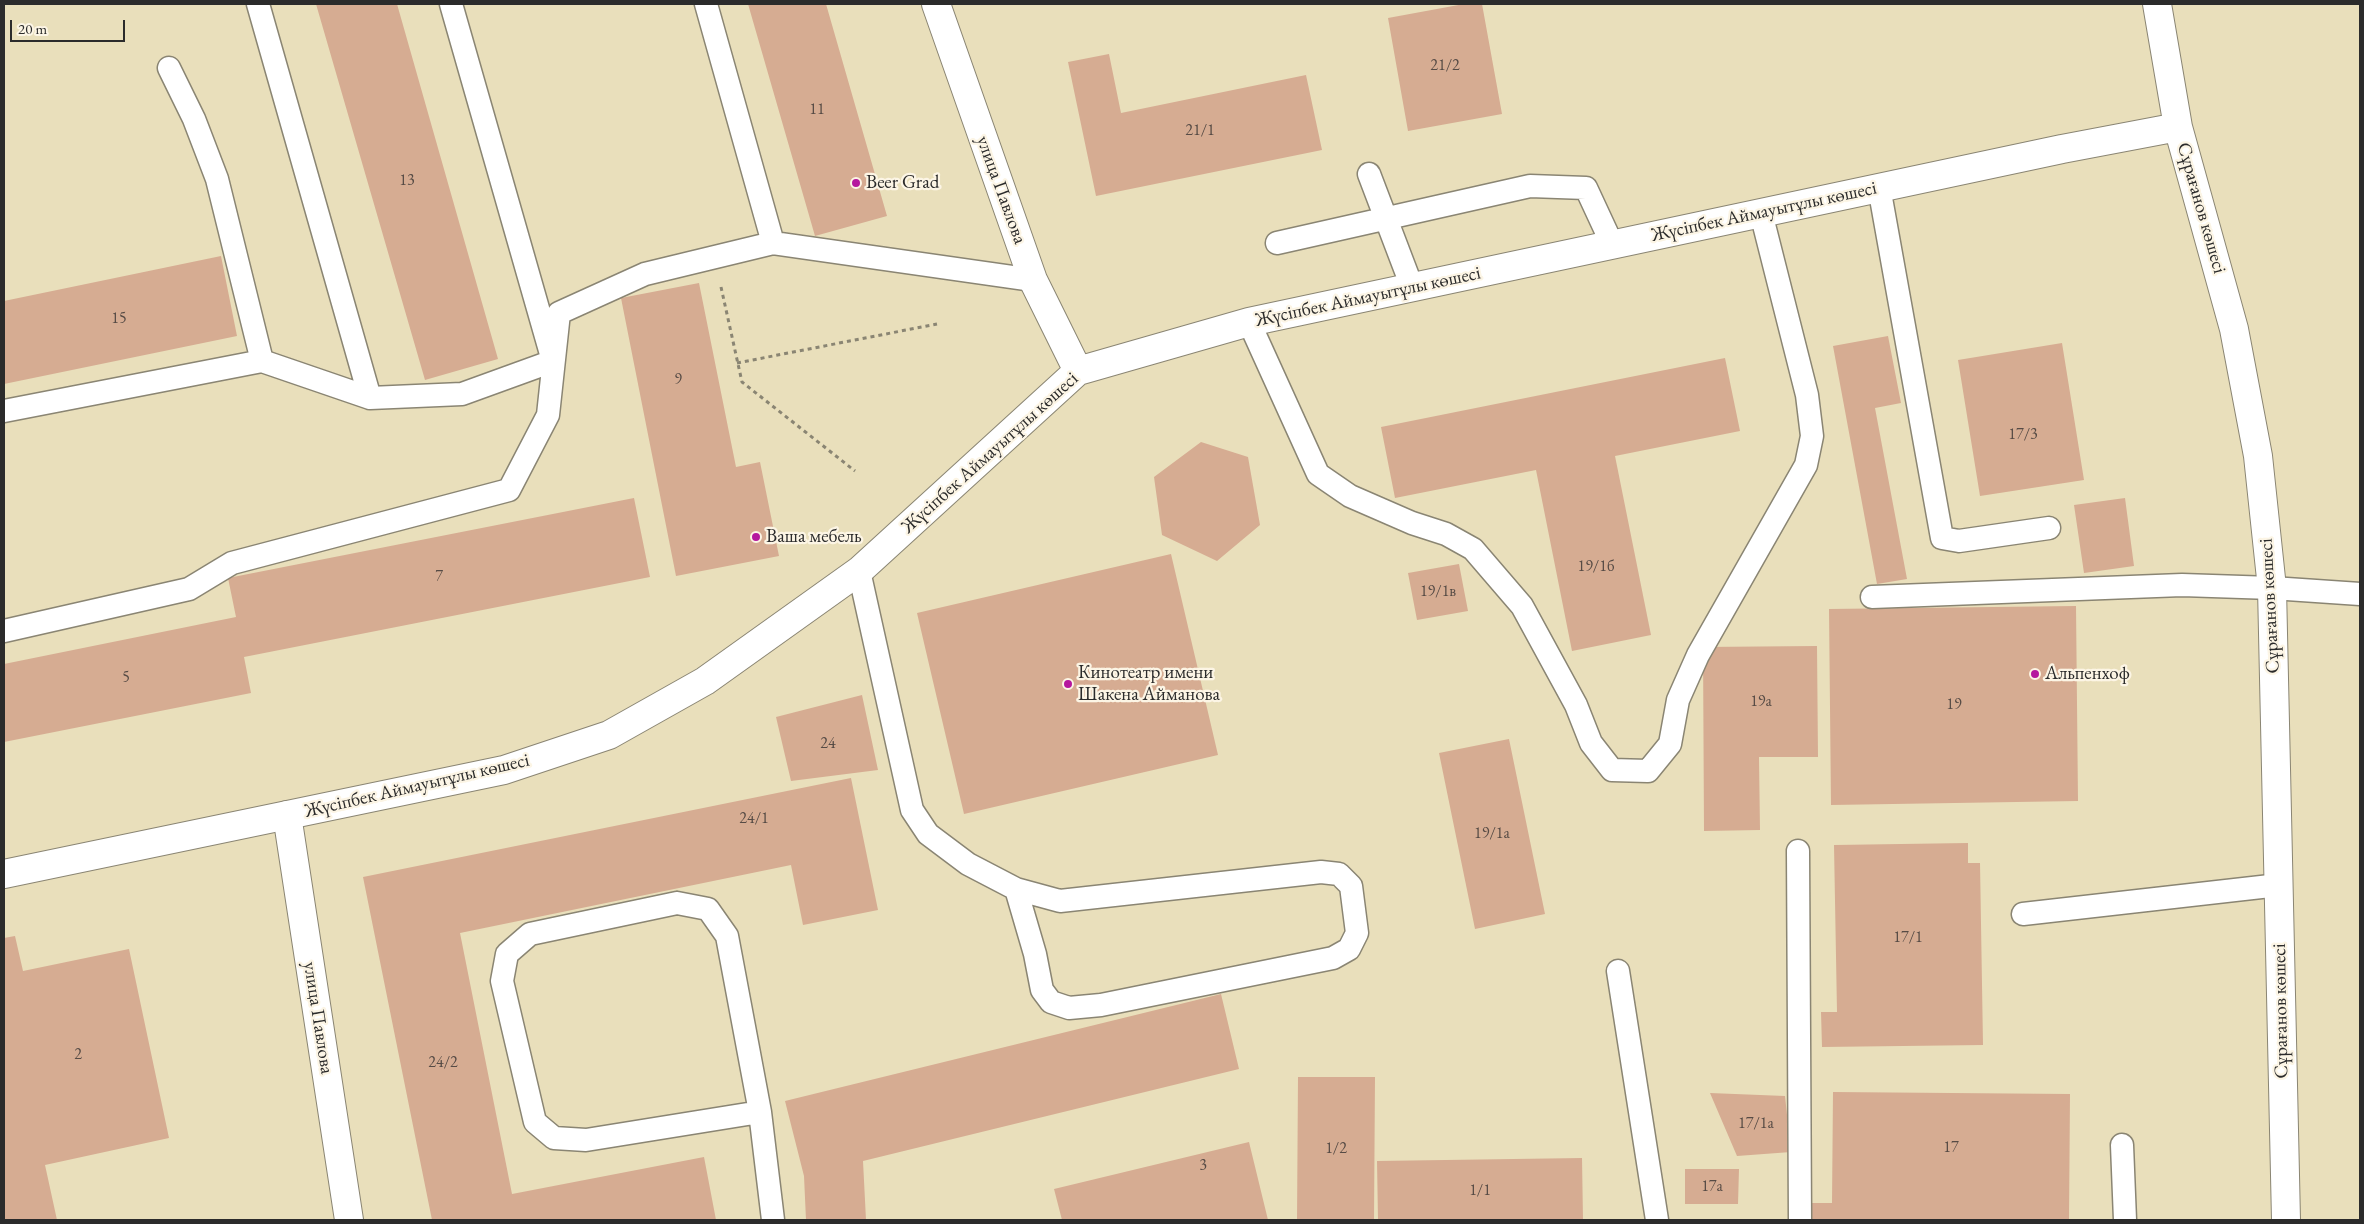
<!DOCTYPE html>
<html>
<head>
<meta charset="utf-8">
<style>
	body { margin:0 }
	#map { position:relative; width:2364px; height:1224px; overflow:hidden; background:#e9dfbb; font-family:"EB Garamond",serif }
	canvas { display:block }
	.frame { position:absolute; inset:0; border:5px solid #2b2b2b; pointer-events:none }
	.scale { position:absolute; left:10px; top:20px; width:115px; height:22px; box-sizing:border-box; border:2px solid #2b2b2b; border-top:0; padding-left:6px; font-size:15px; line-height:18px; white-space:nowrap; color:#2b2b2b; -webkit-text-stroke:4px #fcf5e5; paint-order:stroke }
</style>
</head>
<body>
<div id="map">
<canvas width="2364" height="1224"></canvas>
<div class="frame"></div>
<div class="scale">20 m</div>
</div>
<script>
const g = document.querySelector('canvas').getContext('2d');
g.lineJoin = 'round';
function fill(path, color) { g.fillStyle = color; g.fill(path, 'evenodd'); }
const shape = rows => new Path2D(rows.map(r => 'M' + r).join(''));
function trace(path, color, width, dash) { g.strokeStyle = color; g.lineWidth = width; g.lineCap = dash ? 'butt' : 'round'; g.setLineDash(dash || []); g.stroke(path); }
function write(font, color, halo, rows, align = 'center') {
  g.font = font + ' "EB Garamond",serif'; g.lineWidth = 4.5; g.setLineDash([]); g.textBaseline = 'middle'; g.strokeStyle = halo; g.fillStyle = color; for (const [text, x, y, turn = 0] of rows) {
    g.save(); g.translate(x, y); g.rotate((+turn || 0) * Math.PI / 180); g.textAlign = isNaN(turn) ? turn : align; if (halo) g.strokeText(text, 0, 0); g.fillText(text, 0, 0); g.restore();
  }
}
const building = shape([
	[316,4,397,4,498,359,425,380],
	[748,4,826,4,887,216,815,236],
	[1464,4,1482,4,1502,114,1408,131,1388,18],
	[1109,54,1121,113,1306,75,1322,150,1096,196,1068,62],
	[221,256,237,336,4,384,4,301],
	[699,283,736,467,760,462,779,556,676,576,621,298],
	[1888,336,1901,403,1875,408,1907,579,1877,584,1833,346],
	[2062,343,2084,480,1980,496,1958,360],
	[1725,358,1740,431,1615,456,1651,635,1572,651,1536,470,1395,498,1381,427],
	[1201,442,1248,457,1260,525,1217,561,1162,535,1154,477],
	[634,498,650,577,244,657,251,693,4,742,4,664,236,617,228,578],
	[2125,498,2134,566,2084,573,2074,505],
	[1171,554,1218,755,964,814,917,613],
	[1459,564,1468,611,1417,620,1408,573],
	[2076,606,2078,801,1831,805,1829,609],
	[1817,646,1818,757,1759,757,1760,830,1704,831,1703,647],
	[862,695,878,770,791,781,776,717],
	[1509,739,1545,914,1475,929,1439,753],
	[851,778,878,910,803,925,791,865,460,933,512,1194,704,1157,716,1220,432,1220,363,877],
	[1968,843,1968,863,1980,863,1983,1045,1822,1047,1821,1012,1837,1012,1834,845],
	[15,936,23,971,129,949,169,1138,45,1165,57,1220,4,1220,4,938],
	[1221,994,1239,1069,863,1161,866,1220,806,1220,804,1176,785,1101],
	[1298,1077,1375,1077,1374,1220,1297,1220],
	[1833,1092,2070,1094,2069,1220,1806,1220,1806,1203,1832,1203],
	[1710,1093,1785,1096,1791,1152,1737,1156],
	[1249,1142,1268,1220,1062,1220,1054,1189],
	[1582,1158,1583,1220,1378,1220,1377,1161],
	[1685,1169,1739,1169,1738,1204,1685,1204]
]);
const path = shape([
	[721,287,742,382,855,471],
	[737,363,937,324]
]);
const lane = shape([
	[258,4,370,398],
	[706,4,773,243],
	[169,68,194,119,217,179,262,361],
	[1369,174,1412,287],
	[1879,187,1942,538,1959,541,2049,528],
	[1277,243,1530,186,1586,188,1612,244],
	[1249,322,1318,474,1350,496,1412,523,1446,534,1473,549,1522,606,1576,705,1591,743,1612,770,1648,771,1670,744,1678,700,1698,655,1806,465,1812,436,1807,395,1761,213],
	[4,411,262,361,370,398,462,394,553,361,451,4],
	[859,571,912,810,928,834,968,864,1016,889,1060,901,1321,872,1339,874,1351,886,1357,933,1349,949,1333,958,1101,1005,1069,1008,1051,1002,1042,990,1035,954,1016,889],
	[1872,597,2182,585,2272,588,2360,594],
	[4,631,189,589,232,563,509,490,548,415,559,313,645,274,773,243,1033,280],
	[1798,851,1800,1220],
	[677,903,708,909,727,936,760,1112,586,1140,554,1138,535,1122,502,981,507,954,530,934,677,903],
	[2023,914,2279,885],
	[1618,971,1657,1220],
	[760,1112,773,1220],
	[2122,1145,2125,1220]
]);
const street = shape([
	[287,815,349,1220]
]);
const secondary = shape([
	[936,4,1033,280,1078,371],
	[2157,4,2178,127,2234,329,2258,456,2272,588,2286,1220],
	[4,874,504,770,609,735,705,681,859,571,1078,371,1249,322,2062,149,2178,127]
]);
const markers = [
	[856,183,5,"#b5179e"],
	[756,537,5,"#b5179e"],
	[2035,674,5,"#b5179e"],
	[1068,684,5,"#b5179e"]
];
const numberNames = [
	["21/2",1445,66],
	["11",817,110],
	["21/1",1200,131],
	["13",407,181],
	["15",119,319],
	["9",678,380],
	["17/3",2023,435],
	["19/1б",1596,567],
	["7",439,577],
	["19/1в",1438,592],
	["5",126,678],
	["19а",1761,702],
	["19",1954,705],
	["24",828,744],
	["24/1",754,819],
	["19/1а",1492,834],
	["17/1",1908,938],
	["2",78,1055],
	["24/2",443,1063],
	["17/1а",1756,1124],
	["17",1951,1148],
	["1/2",1336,1149],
	["3",1203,1166],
	["17а",1712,1187],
	["1/1",1480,1191]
];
const poiNames = [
	["Beer Grad",866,183],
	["Ваша мебель",766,537],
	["Кинотеатр имени",1078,673],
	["Шакена Айманова",1078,695],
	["Альпенхоф",2045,674]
];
const streetNames = [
	["улица Павлова",1001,190,70],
	["Сұрағанов көшесі",2201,208,74],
	["Жүсіпбек Аймауытұлы көшесі",1764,212,-12],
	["Жүсіпбек Аймауытұлы көшесі",1368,297,-12],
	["Жүсіпбек Аймауытұлы көшесі",990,453,-42],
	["Сұрағанов көшесі",2270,606,-93],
	["Жүсіпбек Аймауытұлы көшесі",417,786,-13],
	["Сұрағанов көшесі",2281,1011,-91],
	["улица Павлова",318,1018,81]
];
fill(building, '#d6ac92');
trace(lane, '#8a8573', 25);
trace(street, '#8a8573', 30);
trace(secondary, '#8a8573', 30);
trace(path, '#8a8573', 3, [4, 4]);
trace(lane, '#fff', 22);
trace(street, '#fff', 28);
trace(secondary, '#fff', 28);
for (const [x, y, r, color] of markers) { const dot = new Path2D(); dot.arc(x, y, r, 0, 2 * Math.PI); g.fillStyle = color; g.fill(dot); trace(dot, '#fcf5e5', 2); }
write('16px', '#564b45', null, numberNames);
write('19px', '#2b2b2b', '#fcf5e5', poiNames, 'left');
write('19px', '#2b2b2b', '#fcf5e5', streetNames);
</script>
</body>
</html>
